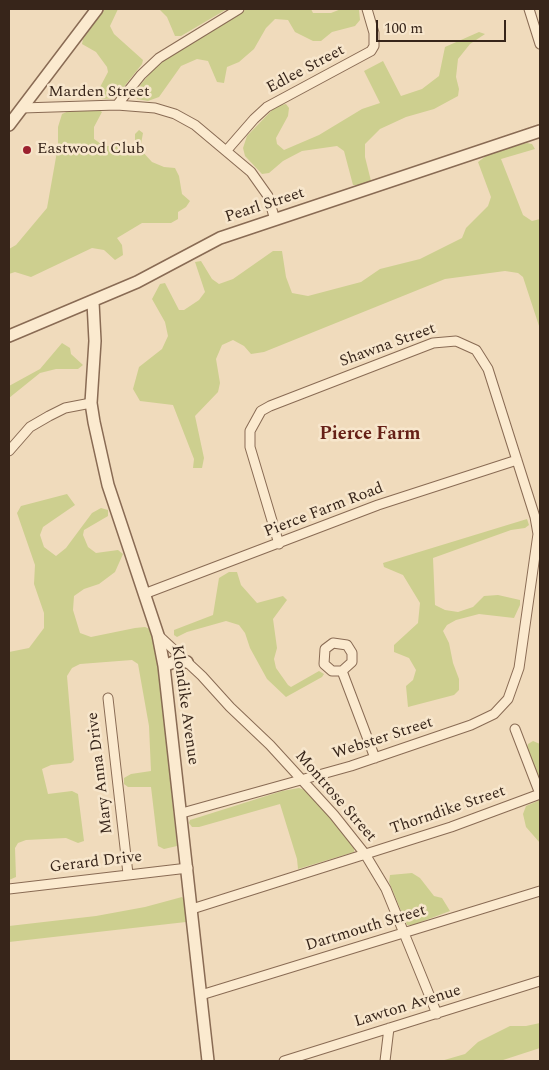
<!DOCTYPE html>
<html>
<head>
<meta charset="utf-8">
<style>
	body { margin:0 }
	#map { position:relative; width:549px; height:1070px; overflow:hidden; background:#f0dbbc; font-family:Spectral,serif }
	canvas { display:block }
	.frame { position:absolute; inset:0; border:10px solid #37251a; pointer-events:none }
	.scale { position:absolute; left:376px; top:20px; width:130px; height:22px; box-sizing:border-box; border:2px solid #37251a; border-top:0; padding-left:6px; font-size:15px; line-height:18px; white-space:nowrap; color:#37251a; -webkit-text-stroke:4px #f7e6cc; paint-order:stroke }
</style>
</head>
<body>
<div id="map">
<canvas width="549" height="1070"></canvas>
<div class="frame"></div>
<div class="scale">100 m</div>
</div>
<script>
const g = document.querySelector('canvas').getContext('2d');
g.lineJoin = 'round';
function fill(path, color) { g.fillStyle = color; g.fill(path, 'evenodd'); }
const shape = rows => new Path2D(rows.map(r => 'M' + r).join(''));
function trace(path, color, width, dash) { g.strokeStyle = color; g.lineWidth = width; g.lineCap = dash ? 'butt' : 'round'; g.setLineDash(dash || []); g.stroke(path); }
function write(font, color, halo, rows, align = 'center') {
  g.font = font + ' Spectral,serif'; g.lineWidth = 5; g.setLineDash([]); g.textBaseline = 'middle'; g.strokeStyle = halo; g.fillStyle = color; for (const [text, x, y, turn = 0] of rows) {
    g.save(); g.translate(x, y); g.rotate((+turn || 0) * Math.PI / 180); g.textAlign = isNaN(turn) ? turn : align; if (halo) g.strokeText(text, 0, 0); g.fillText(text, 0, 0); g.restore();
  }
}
const green = shape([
	[105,9,118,9,110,26,114,34,143,60,142,64,115,98,103,99,97,97,98,91,108,72,107,67,96,52,82,44,83,39],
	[159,9,227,9,181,36,175,36,167,17],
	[247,9,311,9,313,13,331,13,341,9,354,9,359,10,360,20,355,26,332,32,321,41,313,41,295,32,288,20,275,19,266,28,254,49,239,62,227,67,224,83,217,82,208,61,197,59,181,66,159,97,148,101,137,99,136,93,141,84,160,62,180,47],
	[479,32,485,34,470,44,458,59,456,77,459,89,458,96,434,109,406,117,380,129,365,144,365,157,371,181,365,185,353,185,344,151,337,146,302,151,283,161,269,173,262,174,245,156,243,148,247,136,276,106,286,104,289,108,288,116,276,138,277,144,284,150,319,135,362,109,380,103,364,71,383,61,401,96,422,89,439,76,445,47],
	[98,109,102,112,94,127,94,139,104,146,135,146,135,134,139,130,143,133,140,149,152,162,164,167,175,168,179,176,182,194,190,201,186,207,178,212,178,219,171,223,142,223,117,238,122,245,123,255,115,260,104,250,92,248,31,277,15,272,9,274,9,249,16,245,47,208,58,146,58,127,62,114,71,110],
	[527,143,532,144,535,149,501,159,523,215,532,221,540,219,540,329,523,277,518,273,505,271,445,279,264,352,251,354,244,346,233,340,222,345,216,359,220,383,218,392,195,416,204,458,202,468,193,468,194,459,173,405,140,401,133,389,139,367,162,349,168,336,165,322,152,299,160,284,165,283,179,310,184,310,199,300,205,292,195,262,201,261,212,279,219,284,233,279,273,251,282,251,286,277,292,293,308,296,361,282,380,269,420,259,462,238,466,228,488,206,491,197,478,162,490,153],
	[62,343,70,348,71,354,83,365,78,369,56,369,40,373,9,398,9,386,40,369],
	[67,494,75,505,43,527,40,535,44,547,56,556,66,548,92,513,101,508,108,510,108,516,84,530,83,535,88,547,96,553,118,550,123,554,115,572,99,584,84,589,74,596,73,610,80,633,91,637,135,628,145,627,152,630,158,663,177,846,164,849,158,846,151,787,128,787,124,784,124,778,131,774,151,771,149,726,138,664,132,660,80,664,72,668,67,676,74,760,71,763,51,765,42,769,48,794,72,791,78,794,84,841,78,843,66,838,26,840,18,843,15,848,16,877,9,880,9,652,29,648,44,628,44,613,34,584,35,565,17,513,21,506],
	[527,519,529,525,525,528,511,530,433,558,435,605,445,610,458,612,473,607,484,596,498,595,520,600,520,605,514,618,479,614,456,620,447,625,443,631,449,643,453,663,459,679,459,690,454,695,408,707,406,686,413,680,416,670,409,658,394,652,394,645,418,623,420,603,403,575,384,567,383,563],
	[229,572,237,572,241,585,257,603,283,596,287,600,273,619,277,648,274,659,276,668,288,685,291,687,319,671,324,674,322,677,286,697,267,679,250,648,245,633,239,625,226,621,187,632,177,637,174,635,174,630,213,615,219,578],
	[533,741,540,744,540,787,526,750,528,744],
	[299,788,308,791,354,848,354,852,298,869,297,859,280,804,199,827,192,827,189,823,190,820,282,791],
	[540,800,540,843,526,827,523,814,526,806],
	[412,873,420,878,434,896,442,898,450,911,413,925,407,925,389,882,390,875],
	[182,897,185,900,186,922,9,942,9,926,96,916,145,907],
	[540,1023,540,1048,500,1061,441,1061,465,1054,478,1042,510,1026,526,1026]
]);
const minor = shape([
	[529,9,540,44],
	[117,105,141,75,159,58,239,9],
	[22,108,117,105,155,108,175,114,195,125,251,172,268,196,275,220],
	[227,150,254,119,267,107,371,51,374,46,374,33,367,9],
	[9,451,30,427,49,416,65,408,91,403],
	[144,594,378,505,517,460],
	[158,635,202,676,230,707,270,745,334,815,365,854,386,889,437,1014],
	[342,671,332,671,324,664,325,649,333,643,347,645,352,653,352,662,342,671,375,758],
	[108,698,128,874],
	[515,729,540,794],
	[182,813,351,766,471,725,494,714,508,699,519,668,538,534,535,517,488,369,476,350,456,341,433,343,270,406,261,411,250,431,250,447,279,544],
	[9,889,188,868],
	[192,909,451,827,540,794],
	[201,995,540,891],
	[284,1061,540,981],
	[385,1061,389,1028]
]);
const tertiary = shape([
	[9,125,97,9],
	[93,302,95,341,91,403,94,422,108,485,158,635,164,666,208,1061],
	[9,336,137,282,220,238,540,131],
	[164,666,176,661,187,662]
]);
const markers = [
	[27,150,5,"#9b212e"]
];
const streetNames = [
	["Edlee Street",306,70,-28],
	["Marden Street",99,93],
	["Pearl Street",265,206,-18],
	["Shawna Street",388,346,-20],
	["Pierce Farm Road",324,511,-21],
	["Klondike Avenue",184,705,82],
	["Webster Street",383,739,-18],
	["Mary Anna Drive",101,773,-97],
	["Montrose Street",335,797,49],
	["Thorndike Street",448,811,-19],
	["Gerard Drive",96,863,-7],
	["Dartmouth Street",366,929,-17],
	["Lawton Avenue",408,1007,-17]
];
const poiNames = [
	["Eastwood Club",37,150]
];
const neighbourhoodNames = [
	["Pierce Farm",370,435]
];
fill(green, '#cdcf8f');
trace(minor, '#896b54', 11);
trace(tertiary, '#896b54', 14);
trace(minor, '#fbeacf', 9);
trace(tertiary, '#fbeacf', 11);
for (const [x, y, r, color] of markers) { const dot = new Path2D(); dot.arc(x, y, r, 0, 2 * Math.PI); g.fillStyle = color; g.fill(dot); trace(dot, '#f7e6cc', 2); }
write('16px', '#37251a', '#f7e6cc', streetNames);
write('16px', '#37251a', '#f7e6cc', poiNames, 'left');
write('bold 18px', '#662017', '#f7e6cc', neighbourhoodNames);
</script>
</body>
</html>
